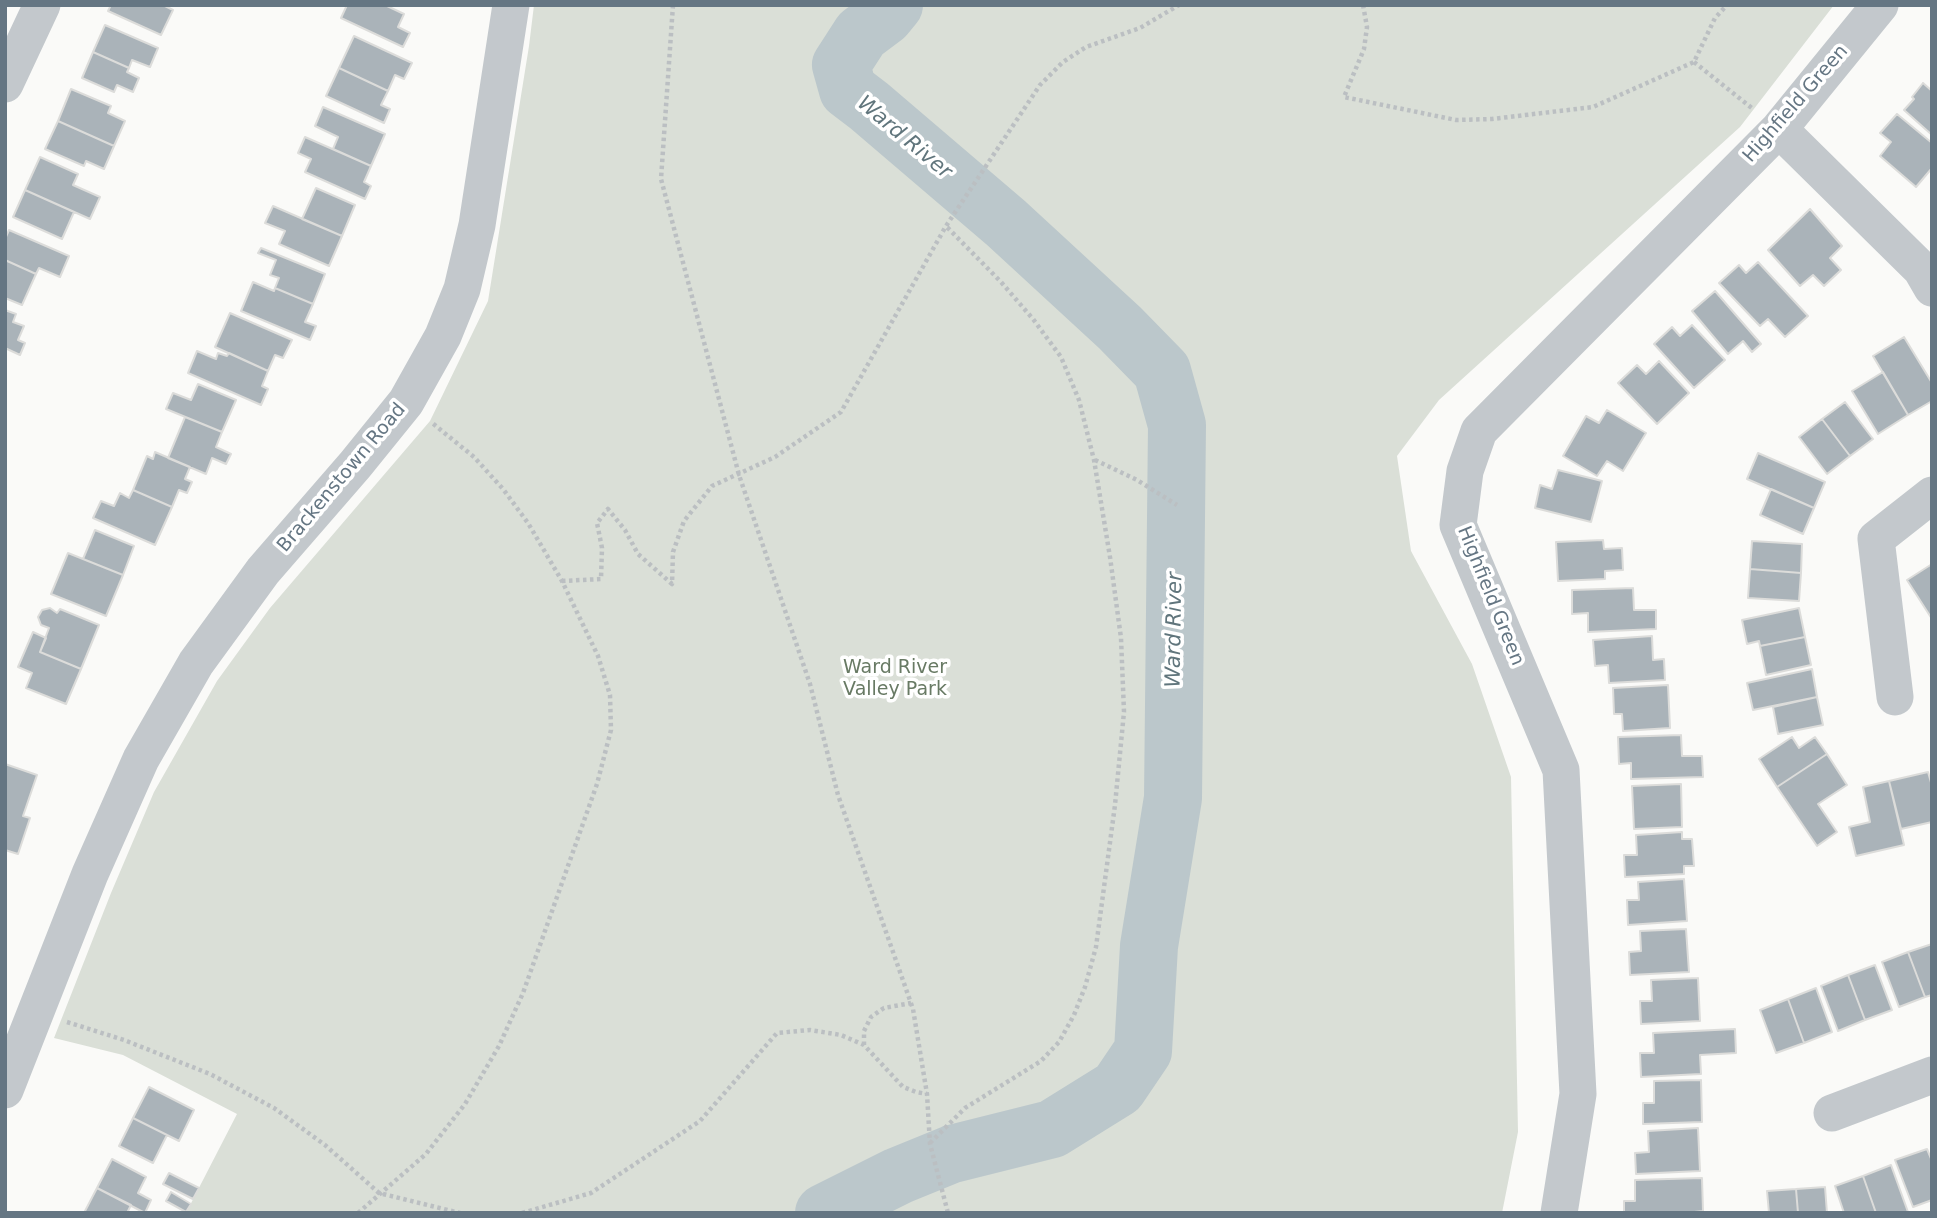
<!DOCTYPE html>
<html>
<head>
<meta charset="utf-8">
<style>
	body { margin:0 }
	#map { position:relative; width:1937px; height:1218px; overflow:hidden; background:#fafaf8; font-family:"DejaVu Sans",sans-serif }
	canvas { display:block }
	.frame { position:absolute; inset:0; border:7px solid #657683; pointer-events:none }
</style>
</head>
<body>
<div id="map">
<canvas width="1937" height="1218"></canvas>
<div class="frame"></div>
</div>
<script>
const g = document.querySelector('canvas').getContext('2d');
g.lineJoin = 'round';
function fill(path, color) { g.fillStyle = color; g.fill(path, 'evenodd'); }
const shape = rows => new Path2D(rows.map(r => 'M' + r).join(''));
function trace(path, color, width, dash) { g.strokeStyle = color; g.lineWidth = width; g.lineCap = dash ? 'butt' : 'round'; g.setLineDash(dash || []); g.stroke(path); }
function write(font, color, halo, rows, align = 'center') {
  g.font = font + ' "DejaVu Sans",sans-serif'; g.lineWidth = 7; g.setLineDash([]); g.textBaseline = 'middle'; g.strokeStyle = halo; g.fillStyle = color; for (const [text, x, y, turn = 0] of rows) {
    g.save(); g.translate(x, y); g.rotate((+turn || 0) * Math.PI / 180); g.textAlign = isNaN(turn) ? turn : align; if (halo) g.strokeText(text, 0, 0); g.fillText(text, 0, 0); g.restore();
  }
}
const green = shape([
	[534,5,1834,5,1740,127,1439,400,1397,456,1411,551,1472,664,1511,777,1518,1132,1502,1213,186,1213,237,1114,123,1055,54,1038,111,893,154,792,217,681,270,608,430,421,488,301,529,46]
]);
const river = shape([
	[824,1213,898,1176,952,1154,1052,1129,1118,1088,1143,1051,1149,946,1173,798,1177,425,1162,371,1120,328,1006,223,869,106,848,90,841,65,861,34,885,16,894,5]
]);
const building = shape([
	[111,5,163,5,173,10,161,35,108,11,111,5],
	[347,5,385,5,404,14,398,27,410,33,403,47,341,18,347,5],
	[105,25,158,48,150,67,132,60,129,68,93,52,105,25],
	[354,36,412,63,404,79,395,75,388,91,339,68,354,36],
	[93,52,129,68,127,72,139,78,133,92,117,85,114,92,82,78,93,52],
	[339,68,388,91,381,105,390,109,384,123,326,96,339,68],
	[1923,83,1932,91,1932,135,1904,110,1914,99,1912,97,1923,83],
	[71,89,111,106,108,113,125,121,114,146,58,121,71,89],
	[323,107,385,134,371,166,333,149,338,137,315,126,323,107],
	[1897,114,1932,143,1932,168,1916,187,1880,156,1891,142,1880,133,1897,114],
	[58,121,114,146,104,169,86,161,84,166,45,149,58,121],
	[305,137,371,166,364,182,371,186,365,199,305,172,311,159,298,153,305,137],
	[40,157,78,174,73,185,100,197,90,219,25,190,40,157],
	[316,188,355,205,342,236,302,219,316,188],
	[25,190,74,212,62,239,13,217,25,190],
	[273,206,342,236,329,266,279,244,285,231,265,223,273,206],
	[1810,209,1842,246,1830,258,1841,270,1824,286,1813,275,1800,286,1768,250,1810,209],
	[9,230,69,256,60,277,39,268,36,274,5,260,5,239,9,230],
	[261,248,325,274,313,304,275,288,279,278,270,275,276,260,258,253,261,248],
	[5,260,36,274,22,305,5,298,5,260],
	[1758,262,1808,316,1785,337,1768,319,1760,326,1719,283,1739,265,1746,273,1758,262],
	[253,282,274,291,275,288,313,304,305,322,316,326,310,340,241,311,253,282],
	[1715,291,1761,344,1752,352,1743,341,1728,354,1692,311,1715,291],
	[5,310,16,314,13,322,24,326,18,340,25,343,20,355,5,348,5,310],
	[230,313,292,340,283,358,275,355,268,371,215,347,230,313],
	[1692,325,1725,360,1694,388,1654,344,1672,327,1680,336,1692,325],
	[1904,337,1932,383,1932,401,1908,415,1873,356,1904,337],
	[197,351,216,359,218,353,227,356,229,353,268,371,262,386,268,389,261,405,188,373,197,351],
	[1659,361,1689,393,1657,424,1618,383,1637,365,1646,374,1659,361],
	[1883,372,1908,415,1878,434,1852,391,1883,372],
	[198,384,236,400,222,432,166,409,173,393,191,400,198,384],
	[1845,402,1873,439,1850,456,1822,419,1845,402],
	[1607,410,1646,433,1623,471,1607,461,1597,476,1563,456,1586,416,1599,423,1607,410],
	[185,417,222,432,216,447,231,454,226,464,212,458,206,474,168,458,185,417],
	[1822,419,1850,456,1827,474,1799,437,1822,419],
	[155,452,190,467,185,479,192,482,187,493,179,490,172,507,133,490,147,456,153,459,155,452],
	[1758,453,1825,482,1814,508,1747,479,1758,453],
	[1558,470,1602,481,1591,522,1535,508,1540,485,1552,489,1558,470],
	[1771,489,1814,508,1803,534,1760,515,1771,489],
	[133,490,172,507,155,545,93,518,101,501,114,506,120,493,129,498,133,490],
	[95,530,134,546,123,575,83,559,95,530],
	[1603,540,1604,549,1622,548,1623,570,1605,571,1605,579,1558,581,1556,542,1603,540],
	[1752,541,1802,544,1801,573,1750,569,1752,541],
	[68,553,123,575,106,616,51,594,68,553],
	[1932,564,1932,619,1907,580,1932,564],
	[1750,569,1801,573,1799,601,1748,598,1750,569],
	[1633,588,1634,610,1656,610,1656,629,1588,632,1588,613,1572,614,1572,590,1633,588],
	[50,608,57,613,60,609,99,625,81,669,40,652,49,628,41,625,38,617,42,610,50,608],
	[1799,608,1805,637,1760,646,1759,641,1747,644,1742,620,1799,608],
	[33,632,46,638,40,652,81,669,66,704,26,688,32,673,18,667,33,632],
	[1652,636,1653,660,1664,659,1665,680,1609,683,1608,665,1595,666,1593,640,1652,636],
	[1805,637,1811,665,1766,675,1760,646,1805,637],
	[1812,669,1817,697,1753,710,1747,683,1812,669],
	[1668,685,1670,728,1623,731,1622,714,1614,714,1613,688,1668,685],
	[1817,697,1823,725,1778,734,1773,707,1817,697],
	[1681,735,1682,756,1702,756,1703,777,1631,779,1631,763,1619,764,1618,737,1681,735],
	[1792,737,1799,748,1815,737,1827,754,1777,787,1759,759,1792,737],
	[1827,754,1847,785,1818,804,1837,832,1817,846,1777,787,1827,754],
	[5,764,37,775,23,816,30,818,18,854,5,850,5,764],
	[1928,772,1932,786,1932,822,1901,829,1889,781,1928,772],
	[1889,781,1904,845,1856,856,1849,827,1870,822,1863,787,1889,781],
	[1681,784,1682,827,1634,829,1632,786,1681,784],
	[1682,832,1682,839,1692,839,1694,866,1684,866,1684,874,1625,877,1624,855,1637,855,1636,835,1682,832],
	[1684,879,1687,921,1628,925,1627,900,1639,900,1638,882,1684,879],
	[1686,929,1689,972,1630,975,1629,952,1641,951,1640,931,1686,929],
	[1932,944,1932,995,1925,997,1908,952,1932,944],
	[1908,952,1925,997,1899,1007,1882,962,1908,952],
	[1875,965,1892,1010,1865,1020,1848,975,1875,965],
	[1848,975,1865,1020,1838,1031,1821,986,1848,975],
	[1698,978,1700,1021,1641,1024,1640,1001,1652,1001,1651,980,1698,978],
	[1816,988,1832,1032,1804,1043,1788,999,1816,988],
	[1788,999,1804,1043,1776,1053,1760,1010,1788,999],
	[1735,1029,1736,1053,1700,1055,1701,1074,1641,1077,1640,1053,1654,1053,1653,1033,1735,1029],
	[1701,1080,1702,1122,1643,1124,1643,1103,1654,1103,1654,1081,1701,1080],
	[149,1087,194,1110,179,1141,133,1118,149,1087],
	[133,1118,167,1135,153,1163,119,1146,133,1118],
	[1698,1128,1700,1171,1636,1174,1635,1153,1649,1152,1648,1131,1698,1128],
	[1927,1149,1932,1161,1932,1200,1913,1207,1895,1160,1927,1149],
	[112,1159,146,1177,138,1193,151,1200,145,1213,97,1188,112,1159],
	[1891,1165,1908,1212,1907,1213,1876,1213,1863,1176,1891,1165],
	[169,1173,199,1188,193,1199,163,1184,169,1173],
	[1863,1176,1876,1213,1844,1213,1835,1186,1863,1176],
	[1702,1178,1703,1211,1686,1213,1624,1213,1624,1201,1635,1201,1635,1180,1702,1178],
	[1825,1187,1827,1213,1798,1213,1796,1189,1825,1187],
	[97,1188,131,1205,127,1213,84,1213,97,1188],
	[1796,1189,1798,1213,1769,1213,1767,1191,1796,1189],
	[171,1192,191,1204,186,1212,166,1201,171,1192]
]);
const path = shape([
	[673,5,661,179,739,475,810,684,838,795,913,1009,927,1094,930,1144,948,1213],
	[1363,5,1367,27,1364,49,1344,97,1456,120,1492,119,1593,107,1694,62,1715,18,1727,5],
	[1694,62,1753,109],
	[1095,460,1137,480,1177,505],
	[562,581,601,579,602,548,597,523,608,509,625,530,638,554,672,584,673,552,684,521,712,486,775,457,841,412,946,226,1040,85,1063,62,1086,47,1140,28,1179,5],
	[67,1022,124,1040,210,1074,274,1108,325,1145,379,1193,460,1213],
	[864,1045,864,1031,871,1017,884,1008,911,1003],
	[930,1143,965,1108,1041,1061,1059,1042,1074,1015,1085,987,1096,947,1115,805,1124,712,1121,638,1110,557,1094,460,1079,400,1061,357,1033,319,1001,282,946,226],
	[358,1213,426,1154,465,1104,499,1046,523,993,597,784,611,730,610,695,598,656,562,581,528,523,503,489,474,457,431,422],
	[522,1213,591,1193,700,1121,777,1033,810,1030,841,1035,864,1045,903,1087,916,1092,927,1094]
]);
const minor = shape([
	[5,84,42,5],
	[1779,129,1921,269,1932,288],
	[1895,697,1876,539,1932,495],
	[5,1090,90,874,141,759,196,663,263,571,355,465,406,402,443,336,462,289,477,225,511,5],
	[1832,1113,1932,1075],
	[1559,1213,1578,1094,1561,770,1458,525,1465,471,1479,431,1779,129,1880,5]
]);
const streetNames = [
	["Highfield Green",1796,104,-49],
	["Brackenstown Road",342,478,-50],
	["Highfield Green",1490,596,68]
];
const parkNames = [
	["Ward River",895,668],
	["Valley Park",895,690]
];
const waterNames = [
	["Ward River",904,138,40],
	["Ward River",1175,630,-89]
];
fill(green, '#dadfd7');
trace(river, '#bbc7cb', 58);
fill(building, '#aab3b9');
trace(building, '#dcdcda', 2);
trace(path, '#bbbfc2', 4.5, [3.5, 3.5]);
trace(minor, '#c3c8cc', 37);
write('19px', '#657683', '#fff', streetNames);
write('19px', '#687a64', '#fff', parkNames);
write('italic 21px', '#60757c', '#fff', waterNames);
</script>
</body>
</html>
